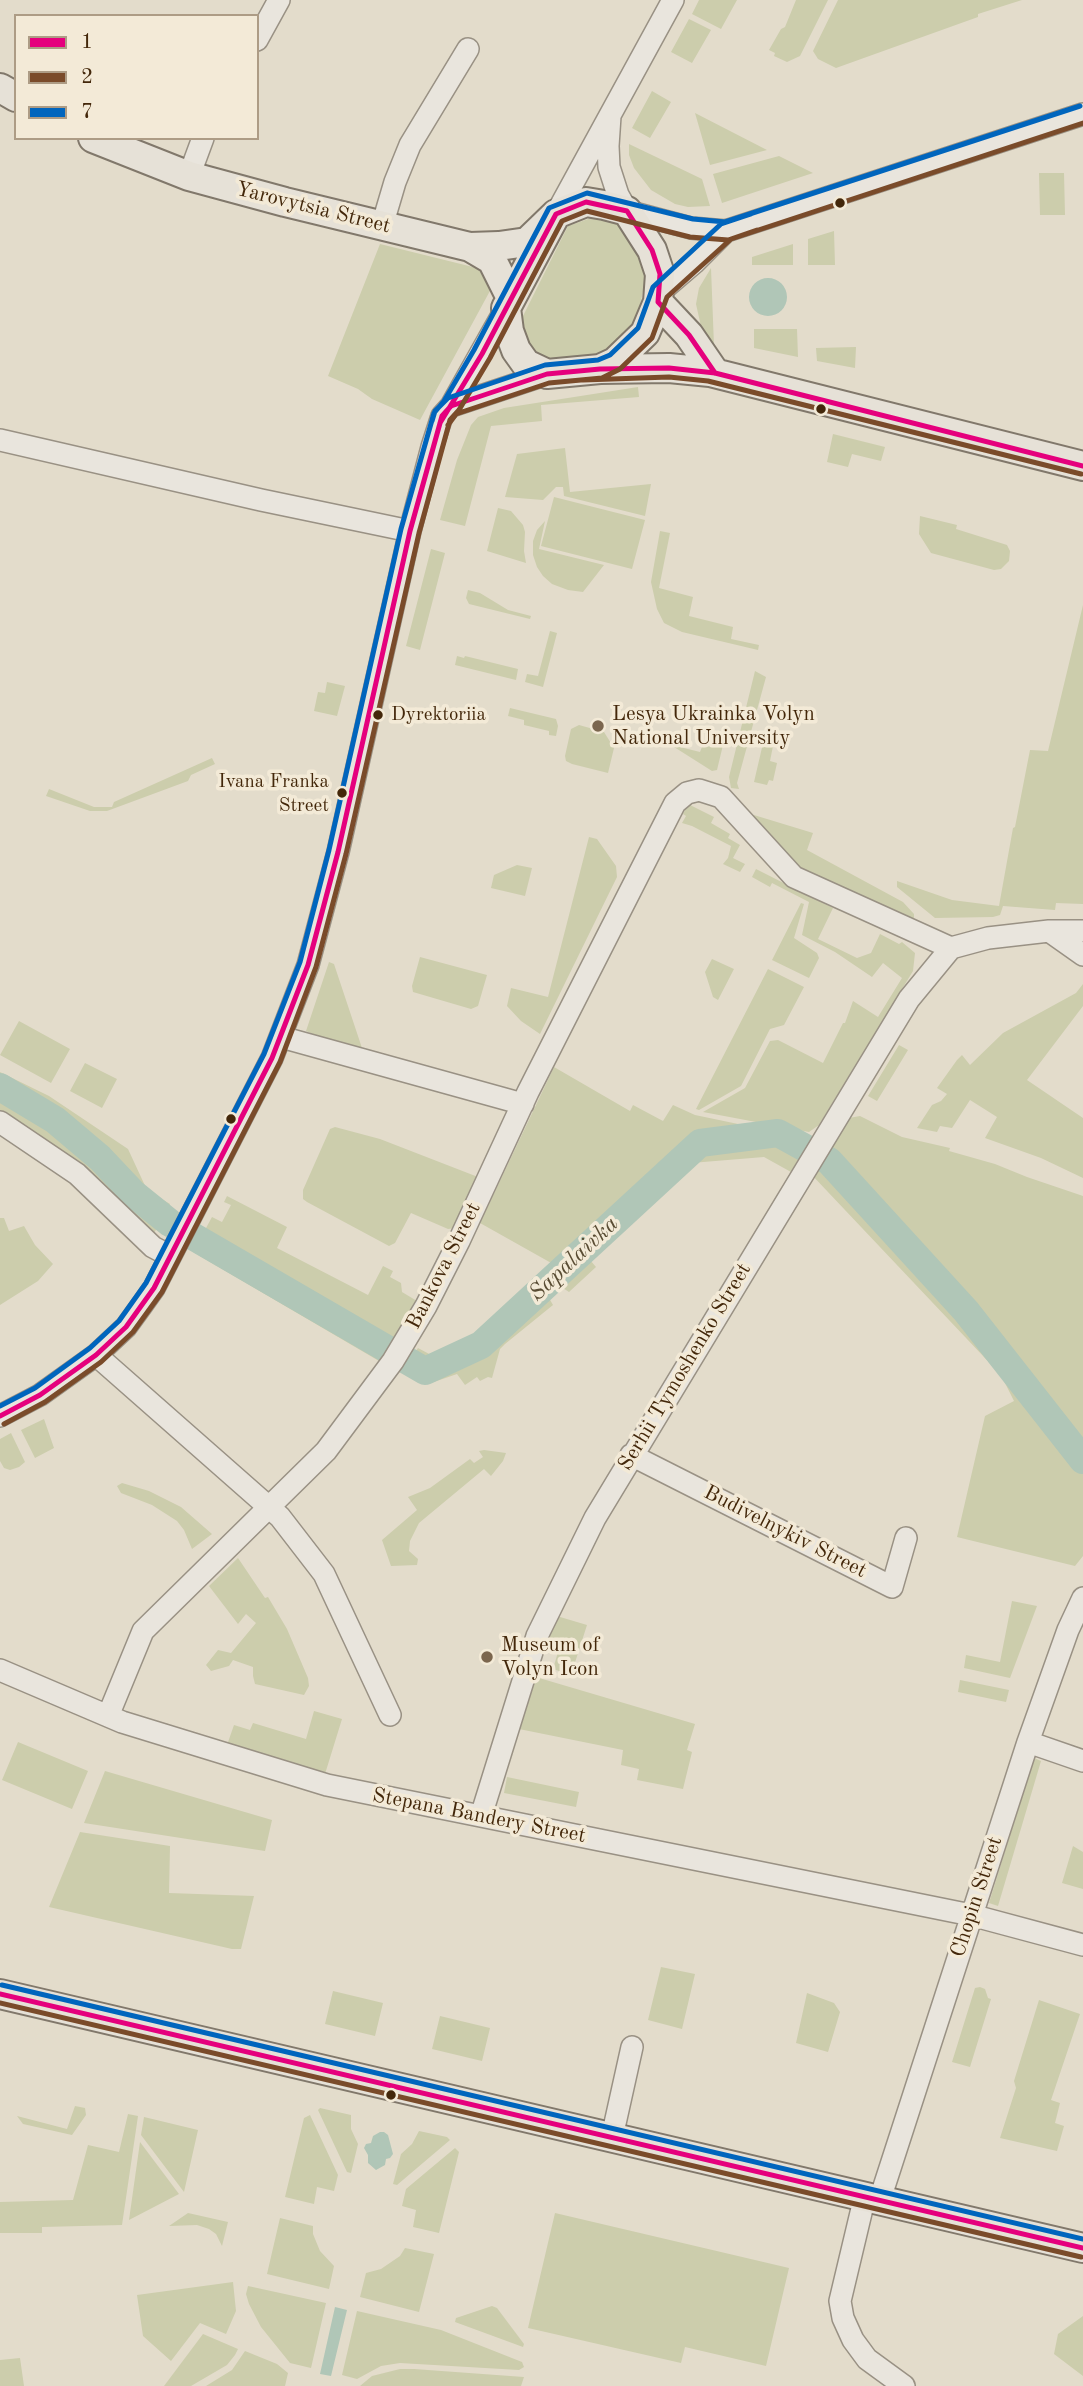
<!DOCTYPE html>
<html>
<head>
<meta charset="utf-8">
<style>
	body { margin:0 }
	#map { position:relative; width:1083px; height:2386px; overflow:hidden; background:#e3dccb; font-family:"Old Standard TT",serif }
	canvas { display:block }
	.legend { position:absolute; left:14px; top:14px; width:245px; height:126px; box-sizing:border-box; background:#f3ead7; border:2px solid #ad9c85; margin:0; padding:9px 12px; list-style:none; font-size:21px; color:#43270a }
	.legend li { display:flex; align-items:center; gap:14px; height:35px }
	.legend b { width:35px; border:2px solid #ad9c85 }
</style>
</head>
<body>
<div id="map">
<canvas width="1083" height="2386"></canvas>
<ul class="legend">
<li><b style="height:9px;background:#e5007d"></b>1</li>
<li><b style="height:9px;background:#7a4b2a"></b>2</li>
<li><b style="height:9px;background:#0065bd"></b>7</li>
</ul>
</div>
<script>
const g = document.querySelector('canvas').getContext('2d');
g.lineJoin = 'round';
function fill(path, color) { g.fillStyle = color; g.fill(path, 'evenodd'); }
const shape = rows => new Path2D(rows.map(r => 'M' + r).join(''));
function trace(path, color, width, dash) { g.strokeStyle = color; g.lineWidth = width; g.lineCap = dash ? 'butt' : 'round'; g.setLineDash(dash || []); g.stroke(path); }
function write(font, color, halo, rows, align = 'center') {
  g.font = font + ' "Old Standard TT",serif'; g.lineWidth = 7; g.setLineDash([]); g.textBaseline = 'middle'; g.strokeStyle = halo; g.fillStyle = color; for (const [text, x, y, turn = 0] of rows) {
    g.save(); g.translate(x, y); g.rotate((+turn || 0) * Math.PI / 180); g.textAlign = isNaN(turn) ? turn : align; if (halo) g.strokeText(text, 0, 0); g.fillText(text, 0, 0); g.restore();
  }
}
const green = shape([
	[699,0,737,0,721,29,692,14],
	[796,0,828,0,800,56,787,62,774,56,775,53,769,50,781,29,785,27],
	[838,0,1022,0,978,14,978,17,836,68,818,59,813,51],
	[689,19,711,30,692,63,671,52],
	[652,91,671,102,650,138,632,128],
	[695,113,767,150,710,165],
	[629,144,702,179,710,206,688,207,675,204,651,190,634,168,629,155],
	[779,156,813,173,722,203,713,174],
	[1039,173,1064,173,1065,215,1040,215],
	[594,217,619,224,633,239,643,262,645,282,638,315,630,330,612,349,577,366,532,357,518,326,568,226],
	[834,231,835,265,808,265,808,239],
	[380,244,481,269,491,289,420,420,372,399,358,389,328,376],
	[793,244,793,265,752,265,752,257],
	[711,268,714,346,702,331,696,304,699,288],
	[754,329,797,329,798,357,754,348],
	[856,347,855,368,817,361,816,348],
	[638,387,639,397,541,405,542,421,491,426,465,526,440,520,457,460,471,425,478,417,504,408],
	[833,434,885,447,881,461,852,454,848,467,827,462],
	[565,448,570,492,651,484,645,516,564,496,563,487,556,487,543,500,505,497,517,454],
	[554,497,645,520,632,569,541,546],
	[498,508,511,511,523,525,525,532,524,551,526,563,487,551],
	[920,516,957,525,956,529,1007,545,1010,551,1009,561,1001,569,994,570,931,553,919,534],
	[545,521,539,549,604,565,583,592,568,590,552,584,543,576,537,567,533,555,533,541,537,530],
	[660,531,670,533,659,588,693,597,689,616,733,627,731,639,759,645,758,650,682,632,664,623,657,609,651,582],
	[431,549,445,553,420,650,406,646],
	[468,590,480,593,508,610,531,616,530,619,469,604,466,598],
	[1083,605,1083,904,1056,903,1055,910,1003,906,1000,915,993,917,935,918,897,887,897,881,952,900,999,906,1013,828,1015,827,1030,750,1048,751],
	[550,631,557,633,543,687,525,682,527,674,538,676],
	[457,656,464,658,465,656,518,669,516,680,455,665],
	[755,671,766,677,737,783,739,789,731,788,729,777],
	[327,682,345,686,337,716,314,711,318,692,325,693],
	[510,708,556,719,558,726,556,736,549,735,549,731,524,725,524,720,508,716],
	[579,725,604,732,614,748,608,773,572,764,566,761,565,756,571,729],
	[652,733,671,738,672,745,700,752,705,739,723,745,717,770,712,771],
	[764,739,774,741,770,761,777,763,773,781,769,780,767,785,754,782],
	[212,758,215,764,191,775,188,781,107,811,90,811,46,796,49,789,94,807,112,807,114,802],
	[688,804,714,817,711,823,730,834,728,838,740,845,733,858,745,864,740,872,723,864,728,858,731,846,692,826,682,823,686,816,683,814],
	[744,812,813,833,807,850,903,902,914,914,914,918,912,920,805,872,783,857],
	[589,837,597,839,616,866,617,877,540,1034,521,1021,507,1006,511,988,548,997],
	[517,865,532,868,525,896,491,888,494,875],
	[756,869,833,908,818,939,857,958,871,953,880,934,899,944,902,942,915,953,913,971,819,1125,809,1132,703,1112,745,1088,770,1041,778,1040,823,1063,843,1023,845,1023,853,1001,878,1017,902,978,883,963,872,977,835,952,802,935,809,902,772,883,770,887,752,877],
	[801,903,804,904,794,938,817,953,819,958,809,978,772,960],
	[420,957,487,975,478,1006,471,1009,413,992,412,986],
	[712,959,734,969,718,1000,713,997,705,972],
	[329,962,334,964,362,1048,322,1038,306,1031],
	[768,969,804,987,784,1025,770,1029,741,1086,699,1110,696,1109],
	[1083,984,1083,1006,1027,1080,1083,1118,1083,1178,1041,1158,985,1138,997,1117,970,1100,952,1128,940,1126,937,1132,917,1128,932,1105,941,1101,947,1094,937,1088,957,1060,962,1055,970,1065,1003,1033,1076,993],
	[19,1021,70,1049,51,1083,0,1055],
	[899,1045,908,1050,877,1101,868,1096],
	[85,1063,117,1079,102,1108,70,1091],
	[554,1067,630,1111,633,1105,663,1121,673,1105,695,1115,810,1139,791,1172,764,1157,691,1163,653,1189,585,1254,596,1267,569,1292,560,1286,549,1298,553,1305,505,1344,500,1349,492,1378,488,1377,480,1381,477,1377,465,1385,457,1374,428,1384,402,1370,418,1348,433,1356,465,1345,531,1289,553,1264,480,1223],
	[0,1072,49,1096,128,1149,147,1190,170,1204,152,1237,72,1159,0,1110],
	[860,1116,902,1137,950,1148,949,1151,995,1164,1027,1177,1083,1196,1083,1556,1075,1566,957,1537,985,1416,1014,1401,1001,1375,810,1173,828,1150,836,1150,830,1147,849,1118],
	[335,1127,380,1139,478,1177,455,1228,448,1229,411,1213,395,1243,389,1246,307,1202,303,1199,303,1190,330,1129],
	[227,1196,287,1227,277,1248,368,1295,383,1266,393,1271,390,1277,401,1283,402,1292,417,1301,379,1361,193,1252,212,1217,222,1222,231,1205,224,1202],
	[0,1218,4,1218,9,1231,24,1226,35,1245,53,1264,38,1281,0,1305],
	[44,1419,54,1448,35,1458,21,1430],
	[11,1433,25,1462,19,1467,10,1470,4,1468,0,1461,0,1439],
	[484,1450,506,1453,503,1461,491,1476,484,1469,419,1523,410,1541,409,1551,418,1559,417,1565,391,1566,382,1540,417,1510,408,1497,430,1488,470,1459,474,1463,483,1457,479,1451],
	[122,1483,149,1491,181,1507,212,1534,192,1549,184,1530,177,1521,152,1505,121,1493,117,1486],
	[238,1558,265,1598,268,1597,287,1629,308,1678,309,1686,304,1695,255,1684,253,1676,253,1667,233,1660,229,1666,211,1671,206,1665,218,1650,231,1653,256,1623,246,1614,238,1624,209,1586],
	[1012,1601,1037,1606,1010,1678,964,1668,966,1655,1000,1662],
	[550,1614,587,1625,571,1675,553,1669,558,1652,538,1645],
	[529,1675,695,1724,687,1750,692,1752,683,1789,637,1780,639,1769,621,1765,623,1750,514,1728],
	[960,1680,1009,1690,1006,1702,958,1692],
	[314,1711,342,1719,325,1774,227,1745,234,1725,250,1730,253,1723,306,1739],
	[18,1742,88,1771,72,1809,2,1780],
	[1034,1758,1041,1761,998,1906,989,1903],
	[105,1771,272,1820,265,1851,84,1823],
	[507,1777,579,1792,576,1807,504,1793],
	[80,1832,170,1846,169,1893,254,1896,241,1949,232,1949,49,1907],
	[1073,1846,1083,1852,1083,1889,1062,1883],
	[661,1967,695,1974,682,2029,648,2020],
	[980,1987,985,1989,988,1998,991,1999,970,2067,952,2062,975,1988],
	[333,1991,383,2003,375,2036,325,2024],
	[807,1993,834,2003,840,2012,828,2052,796,2043],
	[1039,2000,1080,2014,1051,2100,1060,2103,1055,2123,1064,2126,1057,2151,1000,2138,1016,2088,1014,2081],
	[440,2016,490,2028,482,2061,432,2049],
	[75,2106,85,2108,86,2115,72,2135,23,2124,17,2116,67,2129],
	[320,2108,351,2115,351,2129,358,2144,351,2173,347,2172,318,2110],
	[128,2114,138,2116,122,2225,42,2227,42,2233,0,2233,0,2202,73,2200,88,2145,119,2152],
	[310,2115,338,2175,334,2191,317,2187,314,2204,285,2197,304,2118],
	[144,2117,198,2130,184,2192,141,2135],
	[419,2131,447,2137,450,2140,397,2185,393,2184,401,2154,412,2144],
	[140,2142,179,2194,129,2220],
	[455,2148,459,2152,439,2233,413,2227,416,2210,402,2206,406,2189],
	[188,2213,228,2222,222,2246,216,2234,209,2229,197,2225,169,2226],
	[555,2213,789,2268,766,2366,685,2347,681,2363,528,2328],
	[280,2218,313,2226,313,2234,320,2251,334,2266,329,2289,267,2274],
	[405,2248,434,2254,419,2312,360,2297,366,2273,381,2269,400,2256],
	[233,2282,236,2311,226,2334,200,2323,171,2361,143,2336,137,2295],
	[248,2286,326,2303,311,2368,290,2363,261,2327,249,2304,246,2294],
	[492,2306,497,2308,524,2344,523,2347,455,2322,456,2318],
	[357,2311,441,2330,522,2362,524,2367,519,2370,400,2363,381,2366,357,2379,342,2375],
	[1083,2316,1083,2376,1054,2354,1058,2334],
	[203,2334,238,2349,235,2355,227,2365,191,2386,164,2386],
	[245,2351,277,2364,288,2373,285,2386,206,2386,232,2370],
	[20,2358,24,2386,0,2386,0,2360],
	[400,2369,414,2369,524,2377,521,2386,360,2386,372,2376]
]);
const water = shape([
	'749 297a19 19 0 1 1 38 0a19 19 0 1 1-38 0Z',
	[380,2132,384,2132,388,2135,393,2154,390,2158,386,2159,385,2165,376,2170,368,2163,368,2155,364,2148,366,2144,371,2143,373,2136],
	[335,2307,347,2310,331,2376,320,2374]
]);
const river = shape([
	[0,1087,55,1120,100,1158,134,1194,170,1223,425,1371,481,1345,700,1143,778,1133,829,1161,966,1311,1083,1460]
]);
const minor = shape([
	[257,40,279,0],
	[610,116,608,146,609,167,618,195,627,211,691,228,726,231,1083,114],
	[189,176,203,138],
	[556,214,673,0],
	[382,226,395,182,410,145,468,49],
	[659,293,694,263,726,231],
	[451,406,547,374],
	[0,440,261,500,410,531],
	[1049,931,1083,955],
	[281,1037,523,1104],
	[0,1122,77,1174,153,1247,170,1256],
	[96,1355,280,1517,324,1574,390,1715],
	[0,1416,40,1395,96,1355,126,1327,142,1305,154,1288,272,1058,308,965,338,852,410,531,432,447,442,416,451,406,506,308],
	[631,1455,892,1587,906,1538],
	[0,1670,122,1722,327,1785,971,1915,1083,1945],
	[108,1716,143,1631,326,1451,393,1361,426,1306,459,1241,528,1092,675,803,687,793,699,790,721,797,794,877,951,948,988,938,1049,931,1083,931],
	[1028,1742,1083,1761],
	[481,1816,537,1636,595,1518,909,999,951,948],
	[612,2137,632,2047],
	[865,2196,840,2301,843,2318,853,2340,867,2359,904,2386],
	[880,2199,1028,1742,1068,1630,1083,1598]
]);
const major = shape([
	[0,88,16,97],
	[93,138,189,176,285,202,470,247,492,260,511,298],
	[556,214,506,308,509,331,516,350,526,364,547,374,600,369,669,368,710,372,1083,466],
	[470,247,499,246,527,242,556,214,586,202,604,205,627,211,652,250,660,274,658,302,645,333,615,362,600,369],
	[658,302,689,335,715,373],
	[0,1994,1083,2248]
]);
const bus1 = shape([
	[440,423,482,354,556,214,586,202,627,211,652,250,660,274,658,302,689,335,715,373],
	[0,1416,40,1395,96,1355,126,1327,154,1288,272,1058,308,965,338,852,410,531,442,416,451,406,547,374,600,369,669,368,715,373,1083,466],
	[0,1994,1083,2248]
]);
const bus2 = shape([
	[583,380,669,377,708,381,1081,474],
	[448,425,456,414,549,383,602,378,620,369,652,338,667,297,731,239,757,230],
	[4,1424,45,1402,101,1362,133,1332,162,1292,280,1062,316,967,346,854,419,533,450,420,459,410,490,358,562,221,587,211,690,237,728,240,1083,123],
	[0,2003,1081,2257]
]);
const bus3 = shape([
	[432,421,435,411,448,398,545,365,598,360,610,355,638,328,653,287,721,224,751,214],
	[0,1406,35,1388,90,1348,119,1321,146,1283,264,1054,300,962,329,850,401,529,434,413,444,401,474,350,549,208,587,193,693,219,725,222,1080,106],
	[2,1985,1083,2239]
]);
const markers = [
	[840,203,6,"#43270a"],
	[821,409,6,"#43270a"],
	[378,715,6,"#43270a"],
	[598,726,7,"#7b664e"],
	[342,793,6,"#43270a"],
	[231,1119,6,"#43270a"],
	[487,1657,7,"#7b664e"],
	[391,2095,6,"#43270a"]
];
const busNames = [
	["Dyrektoriia",391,715],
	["Ivana Franka",329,782,"right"],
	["Street",329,806,"right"]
];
const streetNames = [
	["Yarovytsia Street",313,208,14],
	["Bankova Street",444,1266,-63],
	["Serhii Tymoshenko Street",685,1367,-59],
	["Budivelnykiv Street",785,1532,27],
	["Stepana Bandery Street",479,1816,11],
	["Chopin Street",977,1897,-72]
];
const poiNames = [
	["Lesya Ukrainka Volyn",612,714],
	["National University",612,738],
	["Museum of",501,1645],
	["Volyn Icon",501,1669]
];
const waterNames = [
	["Sapalaivka",574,1259,-43]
];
fill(green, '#cccdac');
fill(water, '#b0c6b7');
trace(river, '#b0c6b7', 28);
trace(minor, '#999184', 24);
trace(major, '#81786b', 32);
trace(minor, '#e9e5dd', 21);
trace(major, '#e6e1d7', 28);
trace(bus1, '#e5007d', 5);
trace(bus2, '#7a4b2a', 5);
trace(bus3, '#0065bd', 5);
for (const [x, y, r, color] of markers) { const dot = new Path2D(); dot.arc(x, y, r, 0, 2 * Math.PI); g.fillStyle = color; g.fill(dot); trace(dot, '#f3ead7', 2.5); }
write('19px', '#43270a', '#f3ead7', busNames, 'left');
write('21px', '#43270a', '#f3ead7', streetNames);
write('21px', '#43270a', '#f3ead7', poiNames, 'left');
write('italic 23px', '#594c33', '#f3ead7', waterNames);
</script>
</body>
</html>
